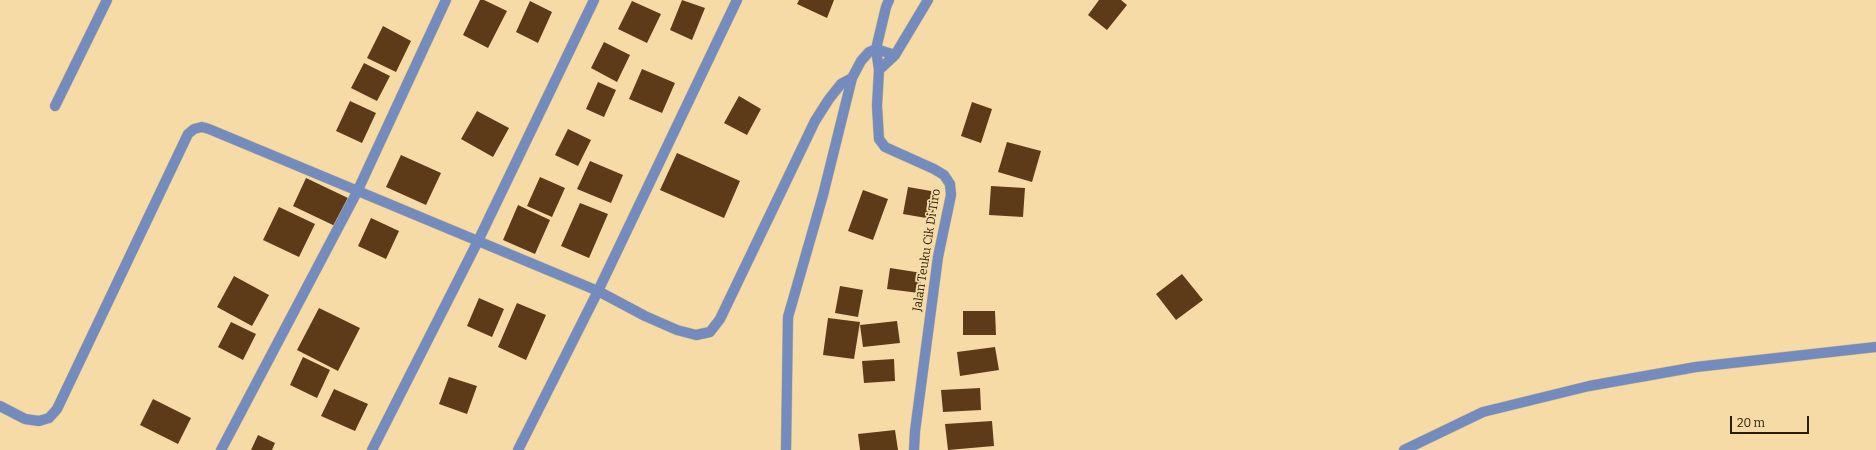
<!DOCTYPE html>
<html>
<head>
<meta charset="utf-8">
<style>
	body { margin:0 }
	#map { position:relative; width:1876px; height:450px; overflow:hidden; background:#f7dba7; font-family:Bitter,serif }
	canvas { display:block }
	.scale { position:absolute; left:1730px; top:416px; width:79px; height:18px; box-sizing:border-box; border:2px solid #271d08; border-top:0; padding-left:5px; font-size:12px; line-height:14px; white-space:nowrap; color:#271d08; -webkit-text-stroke:3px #f7dba7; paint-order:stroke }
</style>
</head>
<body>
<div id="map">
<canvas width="1876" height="450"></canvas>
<div class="scale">20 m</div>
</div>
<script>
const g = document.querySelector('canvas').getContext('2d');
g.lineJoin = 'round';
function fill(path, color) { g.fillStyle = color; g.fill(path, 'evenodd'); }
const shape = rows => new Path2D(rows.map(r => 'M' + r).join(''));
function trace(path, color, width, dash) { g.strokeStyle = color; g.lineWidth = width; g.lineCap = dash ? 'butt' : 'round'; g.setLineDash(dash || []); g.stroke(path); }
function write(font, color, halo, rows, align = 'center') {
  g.font = font + ' Bitter,serif'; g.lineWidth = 4; g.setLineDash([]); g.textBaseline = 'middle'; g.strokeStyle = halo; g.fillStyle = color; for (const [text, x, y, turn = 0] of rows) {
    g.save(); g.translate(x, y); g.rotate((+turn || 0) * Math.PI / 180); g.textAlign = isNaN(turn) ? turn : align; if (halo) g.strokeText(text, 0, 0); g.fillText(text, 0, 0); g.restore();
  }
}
const building = shape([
	[480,0,484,0,507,11,488,48,463,35],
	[682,0,705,8,692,40,670,30],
	[799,0,834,0,827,18,797,4],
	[1099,0,1121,0,1127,5,1107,30,1088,15],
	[530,1,552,12,538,43,516,32],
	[632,1,661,14,647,43,618,29],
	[383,26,411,41,396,72,367,58],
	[604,42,630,55,617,82,591,68],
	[364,63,390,76,377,101,351,88],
	[642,69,675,83,662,113,629,99],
	[598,82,616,90,604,117,586,109],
	[739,96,761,109,747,135,724,123],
	[350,101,376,113,362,143,336,131],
	[972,102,992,109,981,143,961,136],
	[477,111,509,128,493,157,461,139],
	[568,129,591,140,578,166,555,155],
	[1007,142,1041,151,1032,182,998,172],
	[677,153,740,181,724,218,660,190],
	[401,155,441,173,426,205,386,187],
	[590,161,623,175,611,203,577,189],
	[540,177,565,188,552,217,527,206],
	[306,178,348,198,335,226,293,206],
	[991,186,1025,188,1023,217,989,215],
	[908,187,937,192,932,219,903,214],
	[863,190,888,199,873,240,848,231],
	[580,203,608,214,589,258,561,246],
	[518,205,550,220,535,254,503,240],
	[279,207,315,224,299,257,263,240],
	[371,218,399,231,386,259,358,246],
	[890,268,922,273,919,293,887,289],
	[1182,274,1203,300,1176,320,1156,294],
	[234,276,269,295,252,326,217,307],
	[840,286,863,290,858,317,835,313],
	[479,298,504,309,492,337,467,326],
	[517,303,546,315,526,360,498,347],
	[319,308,360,328,338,371,297,350],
	[963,311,995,311,996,335,963,335],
	[828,318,860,322,854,359,823,355],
	[897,321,900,343,863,347,860,325],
	[231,322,256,334,243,360,218,347],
	[995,347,999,370,960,376,957,352],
	[303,357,330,370,317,398,290,385],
	[894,359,895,381,864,383,862,361],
	[449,377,477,386,467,414,439,404],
	[980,388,981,410,943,412,941,390],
	[334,389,368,404,355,431,321,416],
	[153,399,191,418,178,444,140,425],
	[992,421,994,446,948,450,945,424],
	[895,430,898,450,860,450,858,434],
	[258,435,275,443,272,450,251,450]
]);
const minor = shape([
	[889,0,886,7,876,49,879,70,877,106,879,139,885,147,934,169,944,175,950,184,951,195,938,257,915,431,914,450],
	[879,70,895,55,928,0],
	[55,106,107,0],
	[0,406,25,419,39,421,49,418,57,409,188,134,194,129,202,127,209,129,598,291,645,316,677,330,696,335,710,332,720,319,815,121,829,99,841,84,852,78],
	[221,450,357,192,446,0],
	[372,450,478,241,594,0],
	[518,450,598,291,737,0],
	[786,450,788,317,823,195,852,78,861,61,869,52,876,49,895,55],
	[1404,450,1483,412,1589,386,1696,367,1876,347]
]);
const streetNames = [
	["Jalan Teuku Cik Di Tiro",927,250,-81]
];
fill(building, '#5d3b18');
trace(minor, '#d2b98a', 11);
trace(minor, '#738cbd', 10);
write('12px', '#271d08', '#f7dba7', streetNames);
</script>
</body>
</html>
